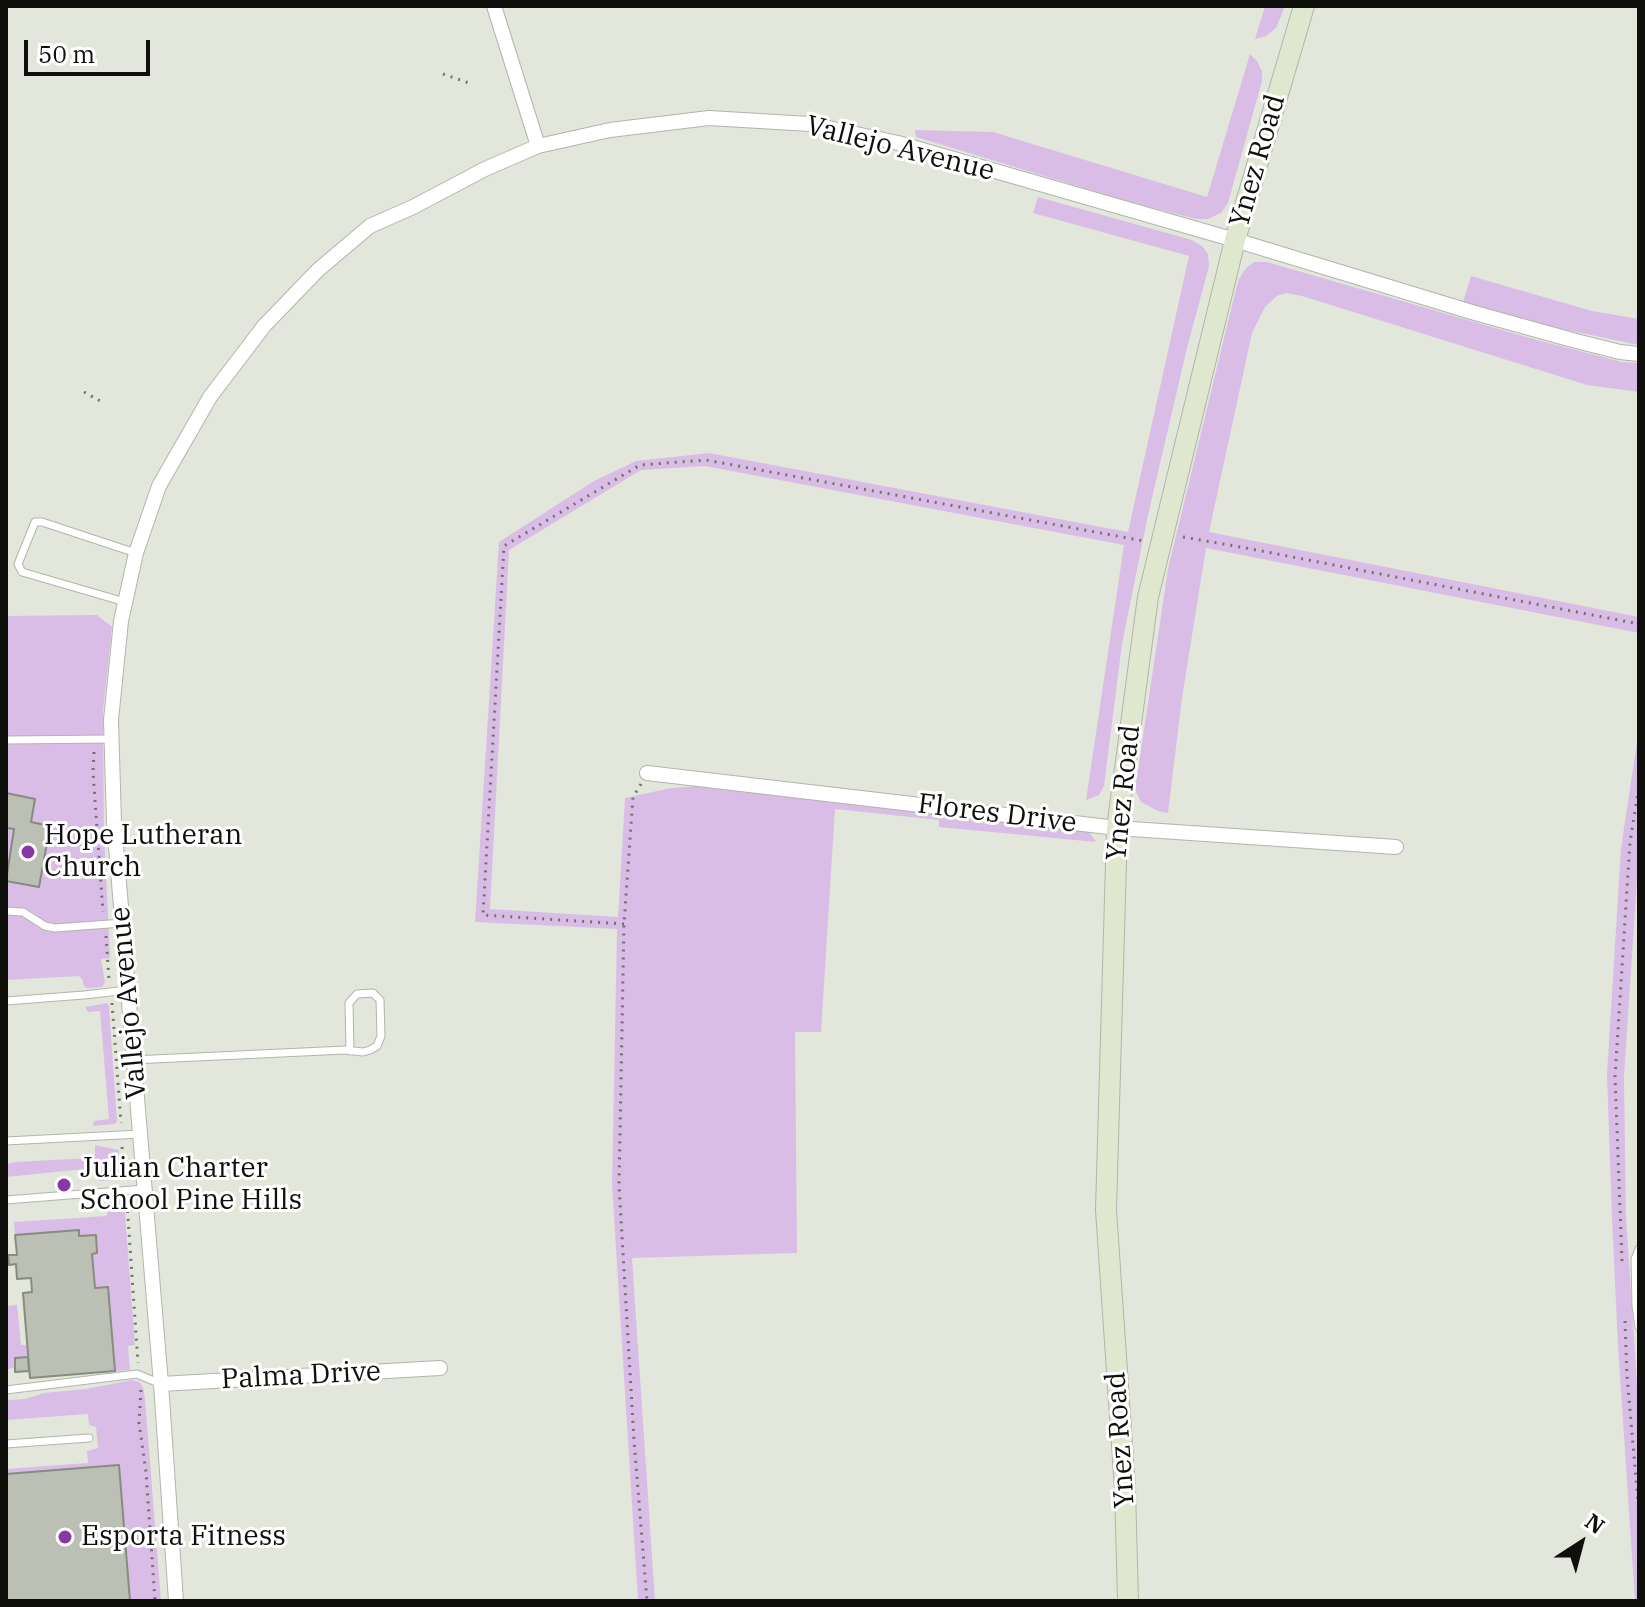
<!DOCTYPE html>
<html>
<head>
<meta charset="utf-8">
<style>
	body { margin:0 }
	#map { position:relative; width:1645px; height:1607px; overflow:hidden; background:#e3e7db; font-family:"IBM Plex Serif",serif }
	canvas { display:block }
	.frame { position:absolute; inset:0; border:8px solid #0f100c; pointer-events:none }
	.north { position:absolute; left:1541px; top:1503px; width:80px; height:80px; -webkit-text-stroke:6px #fff; paint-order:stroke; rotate:36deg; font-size:22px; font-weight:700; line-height:32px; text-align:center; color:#0f100c }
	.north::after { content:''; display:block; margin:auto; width:28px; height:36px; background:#0f100c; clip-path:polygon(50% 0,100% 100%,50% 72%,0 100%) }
	.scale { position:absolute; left:24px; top:40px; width:126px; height:36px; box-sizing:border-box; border:4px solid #0f100c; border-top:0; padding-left:10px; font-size:24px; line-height:28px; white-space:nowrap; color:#0f100c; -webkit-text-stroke:6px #fff; paint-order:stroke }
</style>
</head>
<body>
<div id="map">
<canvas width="1645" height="1607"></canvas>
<div class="frame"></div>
<div class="north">N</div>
<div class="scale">50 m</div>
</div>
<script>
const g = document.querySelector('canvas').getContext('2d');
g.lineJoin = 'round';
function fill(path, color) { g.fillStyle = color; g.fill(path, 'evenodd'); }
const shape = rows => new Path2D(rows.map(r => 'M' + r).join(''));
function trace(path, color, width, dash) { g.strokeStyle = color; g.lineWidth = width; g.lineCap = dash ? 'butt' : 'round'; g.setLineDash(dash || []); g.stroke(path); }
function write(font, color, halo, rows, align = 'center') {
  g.font = font + ' "IBM Plex Serif",serif'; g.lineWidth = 6; g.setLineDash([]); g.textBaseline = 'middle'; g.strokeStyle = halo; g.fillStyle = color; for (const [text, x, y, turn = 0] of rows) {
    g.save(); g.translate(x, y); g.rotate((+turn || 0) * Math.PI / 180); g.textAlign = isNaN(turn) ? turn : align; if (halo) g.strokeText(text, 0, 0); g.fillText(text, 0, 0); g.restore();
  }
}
const green = shape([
	[1265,6,1285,6,1276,28,1266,36,1255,39],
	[1250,54,1257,61,1262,71,1262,81,1228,203,1221,213,1208,219,1196,219,1130,202,916,137,915,130,993,132,1207,197],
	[1038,197,1192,240,1203,247,1208,254,1209,266,1187,348,1148,515,1122,644,1104,786,1099,795,1086,800,1124,545,705,466,641,470,509,550,490,909,618,917,625,798,671,788,697,786,819,797,1079,828,1090,833,1096,842,939,827,939,820,835,809,821,1032,795,1032,797,1253,632,1258,655,1601,638,1601,612,1185,617,929,475,922,499,542,594,481,636,461,709,453,1128,532,1189,256,1033,213],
	[1254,262,1267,262,1537,340,1622,362,1639,363,1639,392,1587,385,1302,296,1286,293,1277,296,1265,307,1252,333,1209,532,1639,617,1639,633,1206,548,1182,698,1168,813,1158,811,1141,802,1135,790,1168,569,1234,297,1239,279,1246,268],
	[1471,276,1592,311,1639,319,1639,345,1557,328,1463,302],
	[97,615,112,627,103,711,104,832,110,958,101,959,105,982,102,987,87,988,84,986,82,979,79,976,6,980,6,616],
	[1639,729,1639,850,1624,1077,1626,1216,1639,1413,1639,1601,1635,1601,1618,1346,1612,1219,1607,1074,1621,848],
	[107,1003,109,1006,117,1122,114,1124,93,1126,94,1121,109,1119,100,1011,88,1012,85,1007],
	[95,1145,119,1150,120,1179,100,1181,98,1180,97,1170,95,1168,6,1177,6,1164,15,1162,91,1158,95,1156],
	[124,1200,135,1345,128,1346,130,1370,115,1371,108,1288,95,1288,92,1254,97,1253,96,1235,79,1236,78,1230,15,1235,14,1222,107,1216,108,1201],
	[17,1305,21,1345,27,1345,28,1357,15,1358,15,1367,6,1370,6,1306],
	[132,1380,139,1382,143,1387,145,1399,161,1601,130,1601,119,1466,6,1474,6,1469,88,1463,87,1451,98,1448,96,1427,89,1425,88,1414,6,1420,6,1400,25,1399,44,1393,86,1389]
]);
const building = shape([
	[6,793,35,799,31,822,50,826,39,887,6,881,14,829,6,828,6,793],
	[79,1230,79,1236,96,1235,97,1253,92,1254,95,1288,108,1287,115,1371,30,1378,23,1293,32,1292,31,1278,17,1279,16,1264,9,1265,8,1255,17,1255,15,1235,79,1230],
	[28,1357,29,1371,15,1372,15,1358,28,1357],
	[119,1465,130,1601,6,1601,6,1474,119,1465]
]);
const path = shape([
	[443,74,472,84],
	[84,392,104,403],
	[1183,537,1246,548,1639,624],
	[94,752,93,772,103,912],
	[641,784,633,797,624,924,619,1185,634,1440,647,1601],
	[624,924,483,915,504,546,640,465,706,460,1144,541],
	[106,936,109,980],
	[112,1003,121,1123],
	[122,1147,125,1179],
	[127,1203,138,1363],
	[1622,1261,1615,1077,1630,842,1639,786],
	[1625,1321,1627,1376,1639,1513],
	[141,1390,139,1423,146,1472,155,1601]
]);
const lane = shape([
	[125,602,22,572,18,564,35,522,42,522,136,553],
	[6,740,112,739],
	[6,911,23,912,45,926,55,928,123,923],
	[6,1001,84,995,128,990],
	[133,1060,345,1050,363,1052,370,1050,377,1046,381,1036,380,1000,373,993,357,994,349,1003,350,1051],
	[6,1141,140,1134],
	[6,1200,145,1189],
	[1639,1249,1635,1259,1636,1306,1639,1327],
	[6,1390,137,1374,161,1384],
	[6,1444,89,1438]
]);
const street = shape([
	[494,6,538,146],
	[647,773,1117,828,1396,847],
	[161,1384,440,1368],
	[176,1601,161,1384,114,823,111,720,121,621,136,553,159,486,210,397,264,326,318,270,370,226,413,207,485,169,538,146,610,130,709,118,810,124,898,143,1235,240,1475,313,1576,341,1620,352,1639,354]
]);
const secondary = shape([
	[1128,1601,1125,1489,1106,1210,1117,828,1148,597,1235,240,1304,6]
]);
const markers = [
	[28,852,8,"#8837a7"],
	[64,1185,8,"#8837a7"],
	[65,1537,8,"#8837a7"]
];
const streetNames = [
	["Vallejo Avenue",900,149,14],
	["Ynez Road",1258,161,-74],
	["Ynez Road",1124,793,-84],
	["Flores Drive",997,814,7],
	["Vallejo Avenue",129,1003,-95],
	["Palma Drive",301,1376,-3],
	["Ynez Road",1121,1440,-94]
];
const poiNames = [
	["Hope Lutheran",44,836],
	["Church",44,868],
	["Julian Charter",80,1169],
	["School Pine Hills",80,1201],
	["Esporta Fitness",81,1537]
];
fill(green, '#dabde7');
fill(building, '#bbbfb4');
trace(building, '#878b80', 2);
trace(lane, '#b1b5aa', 9);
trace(street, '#b1b5aa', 16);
trace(secondary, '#b1b5aa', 22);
trace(path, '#71746c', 3, [2, 6]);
trace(lane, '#fff', 7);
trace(street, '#fff', 14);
trace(secondary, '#e0e7cf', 20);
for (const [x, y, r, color] of markers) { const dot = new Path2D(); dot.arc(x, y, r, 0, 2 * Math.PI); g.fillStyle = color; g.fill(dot); trace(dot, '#fff', 3); }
write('28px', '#0f100c', '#fff', streetNames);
write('28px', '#0f100c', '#fff', poiNames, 'left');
</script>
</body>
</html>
